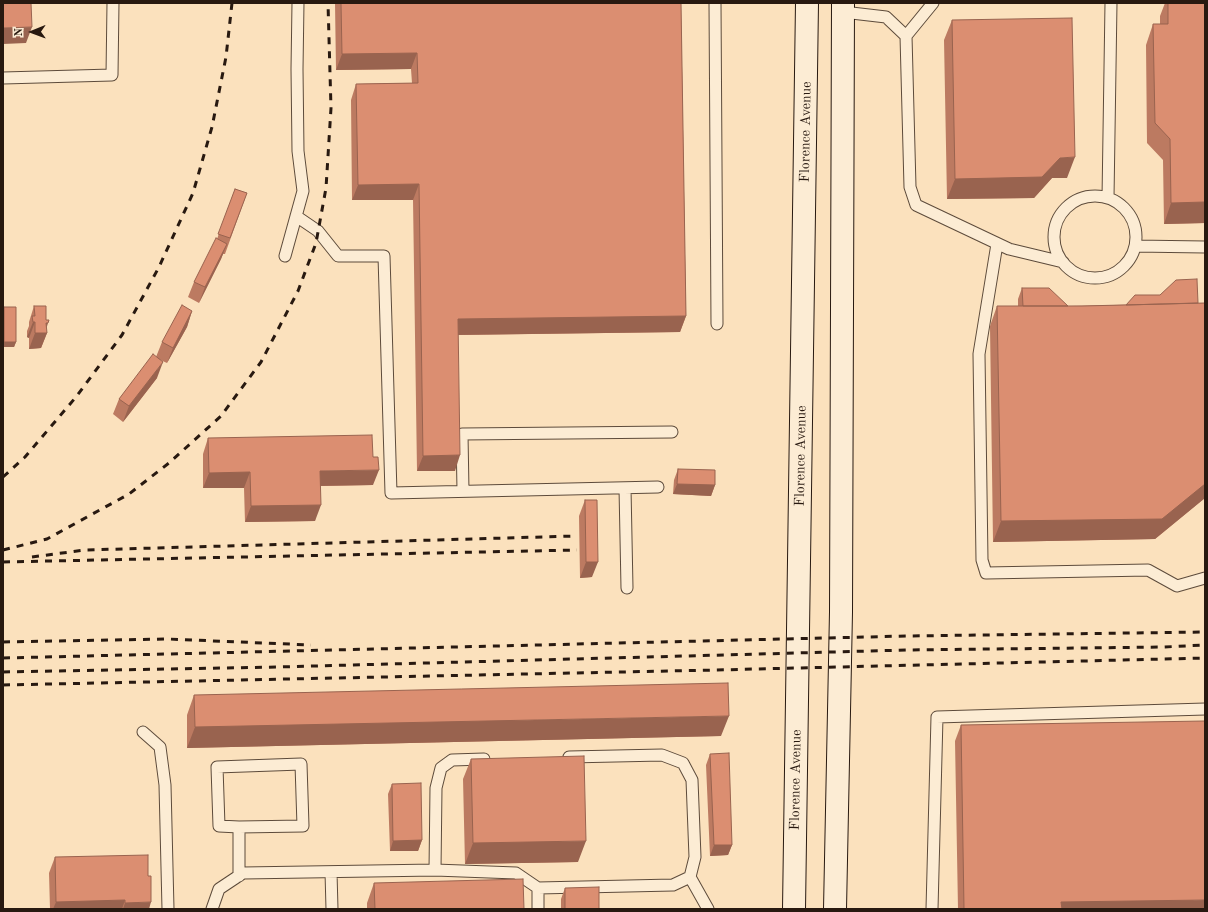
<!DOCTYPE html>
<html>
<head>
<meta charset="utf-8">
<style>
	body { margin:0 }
	#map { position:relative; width:1208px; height:912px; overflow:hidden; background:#fbe1bd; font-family:"Old Standard TT",serif }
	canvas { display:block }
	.frame { position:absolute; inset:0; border:4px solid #281910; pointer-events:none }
	.north { position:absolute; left:12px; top:12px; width:40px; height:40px; -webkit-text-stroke:3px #fcecd4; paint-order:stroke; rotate:269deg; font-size:11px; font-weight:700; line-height:16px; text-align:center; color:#281910 }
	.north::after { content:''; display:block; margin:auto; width:14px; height:18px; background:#281910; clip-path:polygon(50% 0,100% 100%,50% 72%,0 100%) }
</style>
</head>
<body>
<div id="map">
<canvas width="1208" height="912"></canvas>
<div class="frame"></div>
<div class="north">N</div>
</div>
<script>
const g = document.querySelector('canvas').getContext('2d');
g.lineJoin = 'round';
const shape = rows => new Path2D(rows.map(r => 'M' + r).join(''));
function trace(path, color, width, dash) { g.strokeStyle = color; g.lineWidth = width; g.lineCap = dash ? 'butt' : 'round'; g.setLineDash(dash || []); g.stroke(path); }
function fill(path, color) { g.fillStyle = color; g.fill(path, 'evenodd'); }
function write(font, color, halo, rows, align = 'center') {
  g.font = font + ' "Old Standard TT",serif'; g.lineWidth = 4; g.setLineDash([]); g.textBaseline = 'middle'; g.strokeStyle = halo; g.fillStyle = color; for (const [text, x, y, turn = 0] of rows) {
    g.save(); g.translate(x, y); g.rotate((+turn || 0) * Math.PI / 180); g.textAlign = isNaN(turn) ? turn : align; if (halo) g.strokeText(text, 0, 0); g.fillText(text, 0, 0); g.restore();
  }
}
const lane = shape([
	[715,3,717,324],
	[843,12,886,17,906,36,910,187,916,205,1009,249,1063,262],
	[906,36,933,3],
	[3,78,112,75,113,3],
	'1054 237a41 41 0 1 1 82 0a41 41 0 1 1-82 0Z',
	[1108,198,1111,3],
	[296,216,318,231,338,256,384,256,391,493,658,487],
	[997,244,979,354,982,560,986,573,1148,570,1177,586,1205,578],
	[1135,246,1205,247],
	[285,256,303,191,298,151,297,69,298,3],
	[625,488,627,588],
	[463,491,462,434,672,432],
	[143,732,160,747,165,785,168,909],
	[435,870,436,788,441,768,452,760,484,759],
	[331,872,332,909],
	[239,876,239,827,219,826,217,767,301,764,303,826,239,827],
	[690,877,708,909],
	[538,888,538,909],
	[212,909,219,889,243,873,435,870,516,873,538,888,673,885,690,877,695,857,692,780,683,763,662,755,569,757],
	[932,909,937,717,1205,709]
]);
const secondary = shape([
	[794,909,807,3],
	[835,909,841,612,843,3]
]);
const rail = shape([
	[3,477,25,457,76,397,122,335,159,267,193,193,212,127,226,57,232,3],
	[3,550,47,539,129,494,169,463,221,416,261,362,298,291,316,243,326,188,331,108,328,3],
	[32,557,85,550,576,536],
	[3,562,577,550],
	[3,642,168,639,311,645],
	[3,658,907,636,1205,632],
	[3,672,278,667,907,650,1164,647,1205,645],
	[3,685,716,670,1205,658]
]);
const wall = shape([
	[335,3,681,3,686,316,680,332,458,335,455,471,417,471,413,200,352,200,351,100,356,84,412,83,411,69,336,70],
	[1165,3,1205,3,1205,223,1164,224,1163,160,1147,143,1146,45,1153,24,1160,24,1160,16],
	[952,20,1067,178,1052,178,1034,198,947,199,944,40],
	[235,189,247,193,225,254,223,254,221,259,199,303,188,297,194,282,217,239],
	[1022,288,1068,306,1205,303,1205,498,1155,539,993,542,990,326,997,306,1018,306,1018,299],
	[34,306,46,329,47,333,41,348,29,349,29,338,27,337,27,331,29,326,29,322],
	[4,307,16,342,14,347,3,347,3,309],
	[192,311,187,327,167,363,158,359,157,378,123,422,113,414,119,399,156,357,162,342],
	[208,438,373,485,320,486,315,521,245,522,244,488,203,488,203,454],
	[678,469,715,485,711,496,673,494,674,480],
	[585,500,592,577,580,578,579,516],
	[194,695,721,736,187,748,187,715],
	[961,725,1205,909,958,909,955,741],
	[710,754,732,845,728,855,710,856,706,765],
	[471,759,578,862,465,864,463,779],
	[392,784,422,840,418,851,390,851,388,794],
	[55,857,149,909,50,909,49,873],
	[374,883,524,909,367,909,367,903],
	[565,888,599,909,561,909,561,899]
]);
const shadedWall = shape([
	[32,27,26,43,3,44,3,28],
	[417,53,411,69,336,70,342,54],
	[1075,157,1067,178,1052,178,1034,198,947,199,955,179,1060,158],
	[419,184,413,200,352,200,358,185],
	[1205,202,1205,223,1164,224,1171,203],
	[227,244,221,259,199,303,205,287],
	[192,311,187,327,167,363,173,348],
	[686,316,680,332,452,335,458,319],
	[33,322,35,322,29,338,27,337],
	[46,323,48,323,45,333,47,333,41,348,29,349,35,333],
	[4,342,16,342,14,347,3,347],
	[163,362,157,378,123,422,129,406],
	[460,455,455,471,417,471,423,456],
	[379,470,373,485,314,486,320,471],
	[250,472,244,488,203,488,209,473],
	[677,484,715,485,711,496,673,494],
	[1205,484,1205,498,1155,539,993,542,1001,521],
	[321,505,315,521,245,522,251,506],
	[586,562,598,562,592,577,580,578],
	[729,716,721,736,187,748,195,727],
	[422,840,418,851,390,851,393,841],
	[586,841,578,862,465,864,473,843],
	[714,845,732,845,728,855,710,856],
	[125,900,122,909,53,909,56,902],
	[1205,900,1205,909,1059,909,1061,902],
	[151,902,149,909,123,909,125,903]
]);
const building = shape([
	[3,3,31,3,32,27,3,28,3,3],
	[341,3,681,3,686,316,458,319,460,455,423,456,419,184,358,185,356,84,418,83,417,53,342,54,341,3],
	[1168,3,1205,3,1205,202,1171,203,1170,139,1155,123,1153,24,1168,24,1168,3],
	[1072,18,1075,157,1060,158,1042,177,955,179,952,20,1072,18],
	[235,189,247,193,230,238,218,234,235,189],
	[216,238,227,244,205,287,194,282,216,238],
	[1197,279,1198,303,1126,305,1135,295,1160,295,1176,280,1197,279],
	[1022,288,1049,288,1068,306,1023,306,1022,288],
	[1205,303,1205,484,1162,519,1001,521,997,306,1082,306,1205,303],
	[182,305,192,311,173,348,162,342,182,305],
	[34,306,46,306,46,320,49,320,48,323,46,323,47,333,35,333,35,322,33,322,32,316,35,316,34,306],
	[4,307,16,307,16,342,4,342,4,307],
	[153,354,163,362,129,406,119,399,153,354],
	[372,435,373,457,378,457,379,470,320,471,321,505,251,506,250,472,209,473,208,438,372,435],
	[678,469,715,470,715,485,677,484,678,469],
	[585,500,597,500,598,562,586,562,585,500],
	[728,683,729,716,195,727,194,695,728,683],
	[1205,721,1205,900,1061,902,1062,909,964,909,961,725,1205,721],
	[729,753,732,845,714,845,710,754,729,753],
	[584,756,586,841,473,843,471,759,584,756],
	[421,783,422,840,393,841,392,784,421,783],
	[148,855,148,876,151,876,151,902,125,903,125,900,56,902,55,857,148,855],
	[523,879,524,909,375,909,374,883,523,879],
	[599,887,599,909,565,909,565,888,599,887]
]);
const streetNames = [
	["Florence Avenue",806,132,-89],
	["Florence Avenue",801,456,-89],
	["Florence Avenue",796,780,-89]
];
trace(lane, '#5d4b3b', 13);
trace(secondary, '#281910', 24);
trace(lane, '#fcecd4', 11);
trace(secondary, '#fcecd4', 22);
trace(rail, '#281910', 3, [7, 7]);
fill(wall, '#bc7a61');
fill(shadedWall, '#99634f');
fill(building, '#db8e71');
trace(building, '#99634f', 1);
write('14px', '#281910', '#fcecd4', streetNames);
</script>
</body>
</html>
